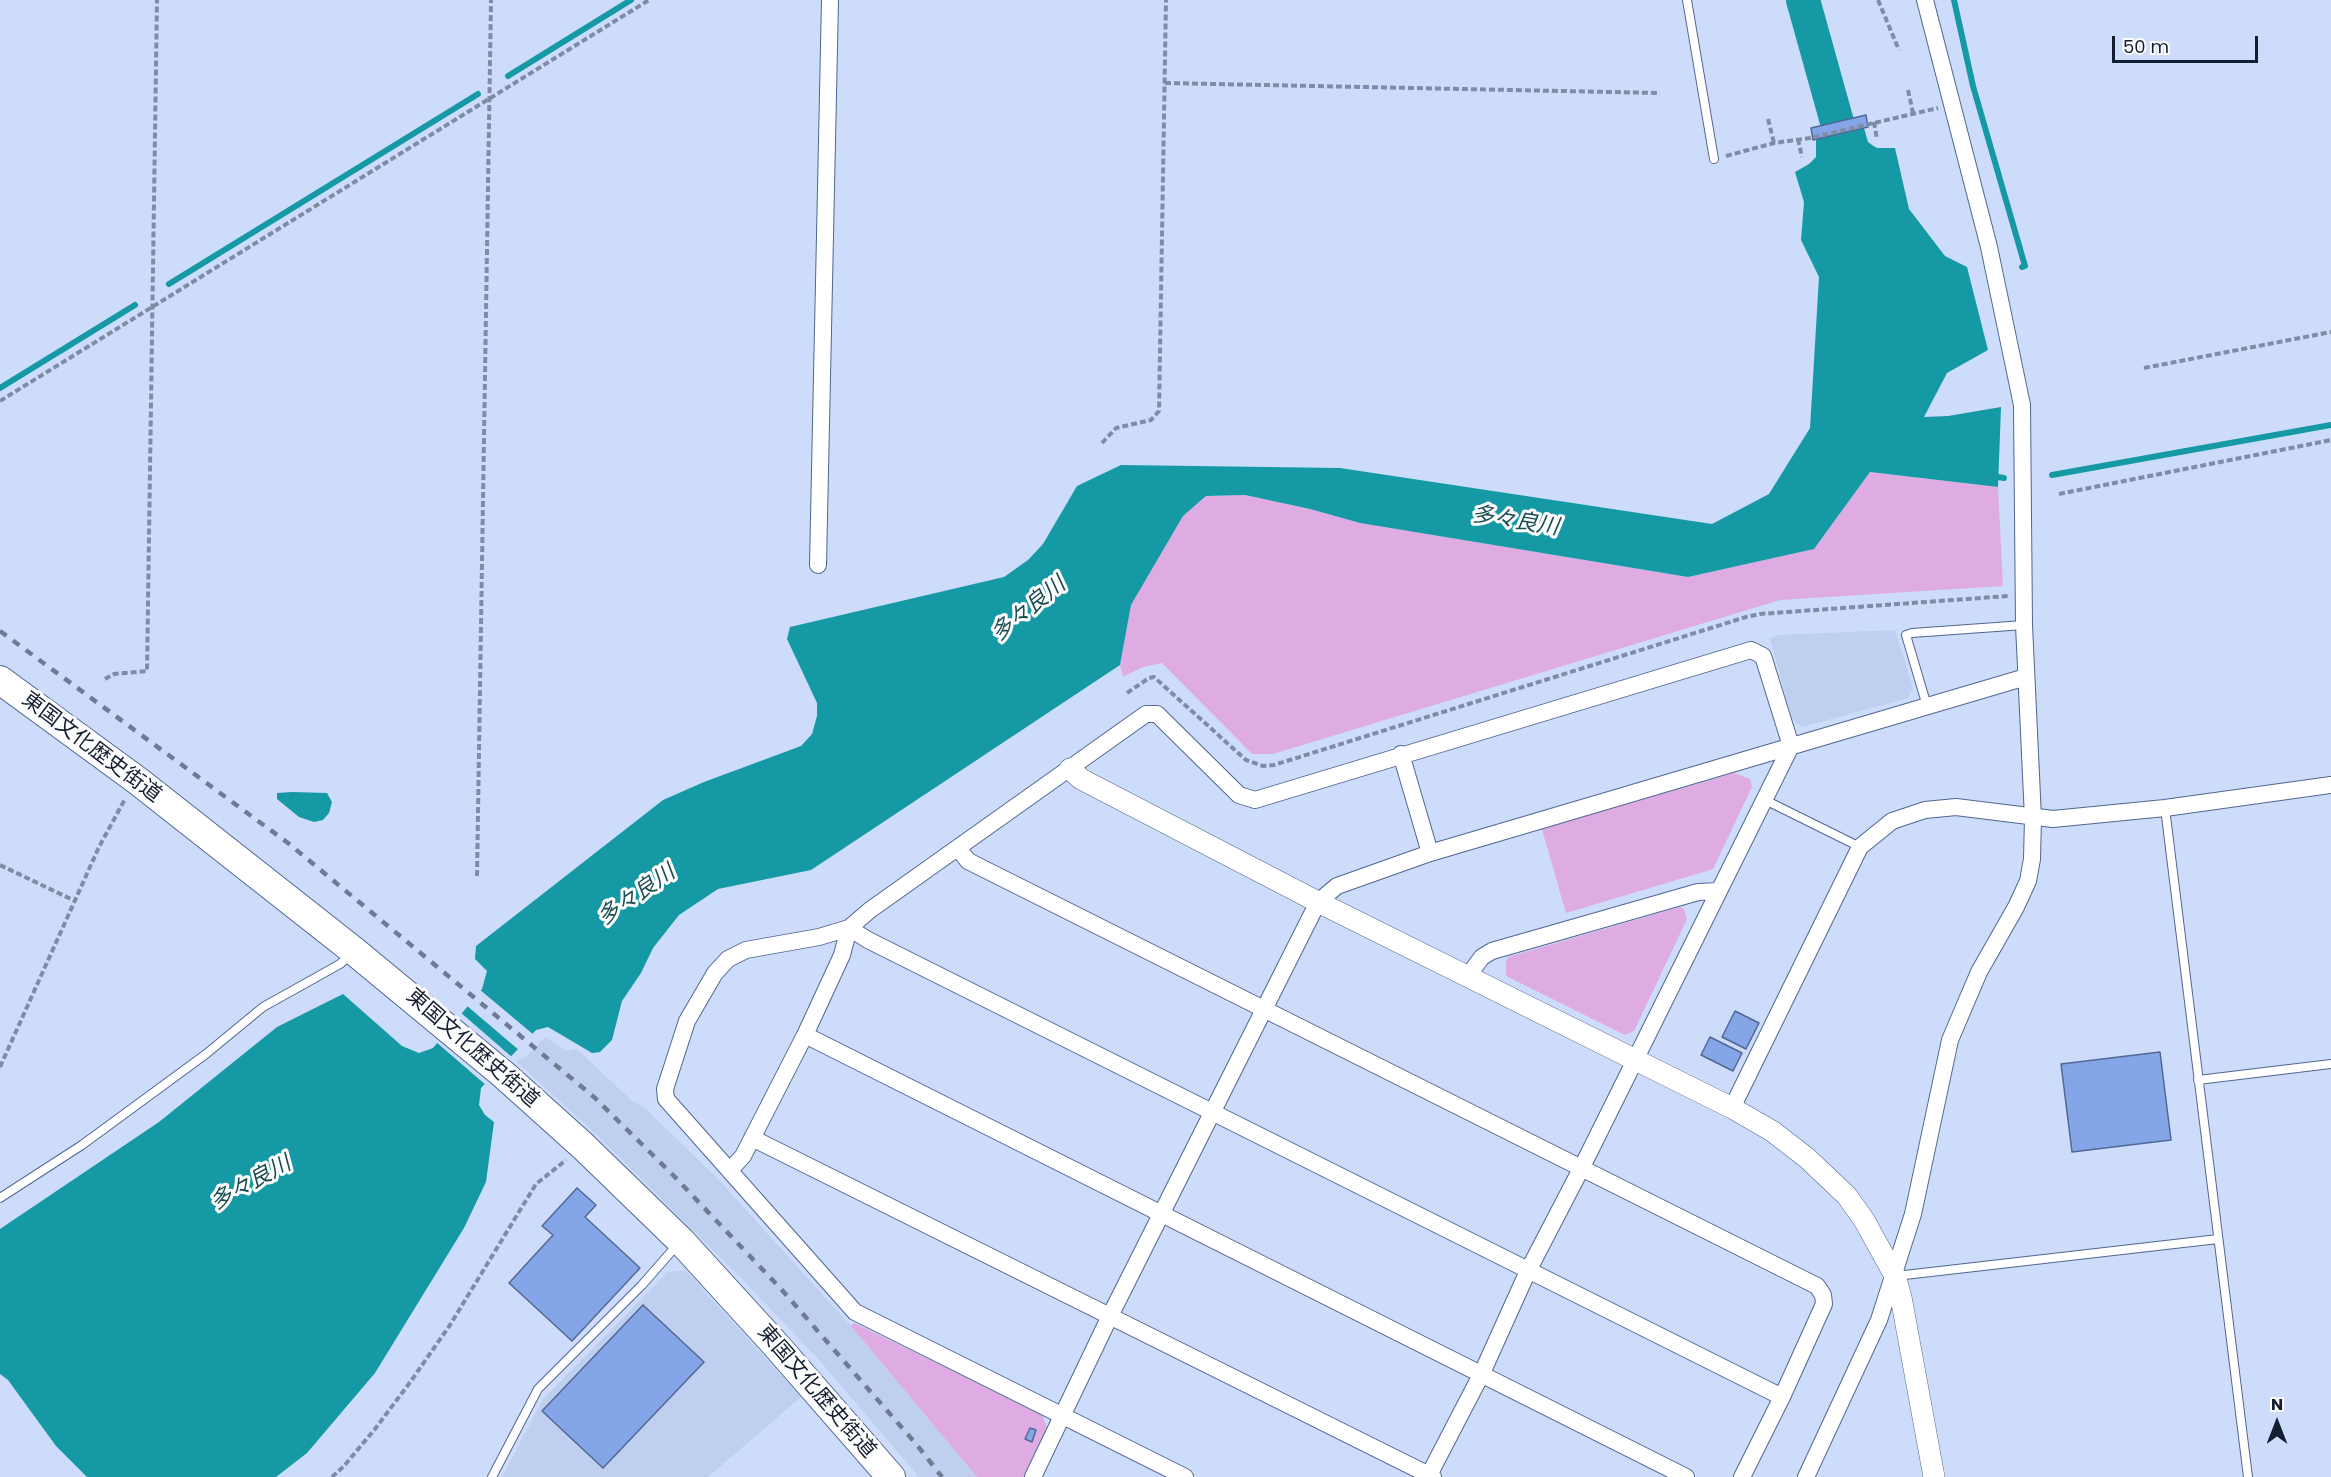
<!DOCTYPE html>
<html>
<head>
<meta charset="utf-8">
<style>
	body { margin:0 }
	#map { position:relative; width:2331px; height:1477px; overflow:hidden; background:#cddcfa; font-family:Poppins,sans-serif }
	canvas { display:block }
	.north { position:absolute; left:2247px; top:1393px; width:60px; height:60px; -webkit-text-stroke:4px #fdfdfd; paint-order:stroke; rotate:0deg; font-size:16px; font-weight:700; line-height:24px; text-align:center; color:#151e30 }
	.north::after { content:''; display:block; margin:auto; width:21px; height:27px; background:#151e30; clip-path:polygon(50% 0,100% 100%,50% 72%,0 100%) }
	.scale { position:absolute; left:2112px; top:36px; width:146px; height:27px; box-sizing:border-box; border:3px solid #151e30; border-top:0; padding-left:8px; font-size:18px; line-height:21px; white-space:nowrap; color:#151e30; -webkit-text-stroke:4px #fdfdfd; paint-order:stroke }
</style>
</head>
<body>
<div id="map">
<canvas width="2331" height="1477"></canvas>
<div class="north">N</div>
<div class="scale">50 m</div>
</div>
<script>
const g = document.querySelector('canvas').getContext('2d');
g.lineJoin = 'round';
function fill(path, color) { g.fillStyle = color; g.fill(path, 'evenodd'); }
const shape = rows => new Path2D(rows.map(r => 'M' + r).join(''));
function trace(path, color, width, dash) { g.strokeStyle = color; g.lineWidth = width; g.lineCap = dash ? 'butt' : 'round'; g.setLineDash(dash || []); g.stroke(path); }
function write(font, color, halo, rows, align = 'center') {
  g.font = font + ' Poppins,"Noto Sans JP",sans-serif'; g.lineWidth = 6; g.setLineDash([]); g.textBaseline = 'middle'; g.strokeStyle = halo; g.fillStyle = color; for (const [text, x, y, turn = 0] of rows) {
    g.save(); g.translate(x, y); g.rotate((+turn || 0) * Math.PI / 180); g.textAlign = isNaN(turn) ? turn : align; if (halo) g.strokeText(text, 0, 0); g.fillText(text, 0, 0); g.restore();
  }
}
const built = shape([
	[1895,630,1913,688,1908,698,1802,727,1792,719,1770,638,1778,635],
	[545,1037,567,1051,577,1049,631,1100,645,1108,719,1180,851,1326,977,1477,919,1477,820,1361,742,1279,599,1137,516,1061,525,1058],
	[685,1270,801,1397,708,1477,502,1477,543,1399,668,1272]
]);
const green = shape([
	[1870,472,1998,487,2003,586,1780,600,1273,754,1252,754,1162,663,1143,667,1123,677,1120,665,1131,605,1183,516,1206,496,1245,495,1310,509,1360,523,1688,577,1814,549],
	[1734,773,1750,779,1752,787,1713,869,1566,913,1542,829],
	[1680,907,1684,909,1687,919,1634,1031,1625,1035,1506,976,1506,962,1508,957],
	[854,1323,1042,1414,1047,1428,1023,1477,977,1477,851,1326]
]);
const water = shape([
	[1864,128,1868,142,1872,145,1877,148,1895,148,1909,209,1945,256,1967,267,1988,350,1947,373,1924,417,1948,416,2001,407,1998,487,1870,472,1814,549,1688,577,1360,523,1310,509,1245,495,1206,496,1183,516,1131,605,1120,665,811,870,718,889,679,915,653,948,641,973,622,1001,612,1040,600,1052,592,1053,548,1027,536,1030,481,1088,479,1105,485,1115,494,1122,486,1182,464,1228,375,1373,307,1453,276,1477,87,1477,56,1446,8,1380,0,1374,0,1229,159,1122,277,1027,343,994,402,1046,419,1053,433,1048,482,989,487,971,475,959,476,946,663,800,704,782,801,746,812,734,817,716,817,703,787,639,790,627,1004,577,1028,560,1043,544,1077,486,1121,465,1340,468,1712,524,1769,494,1810,428,1819,277,1801,240,1804,202,1795,172,1809,164,1816,157,1816,139],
	[292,792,327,793,332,802,329,813,323,820,314,822,299,817,277,799,277,793]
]);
const pier = shape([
	[479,989,534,1035,520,1051,466,1005],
	[460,1012,513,1058,487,1086,435,1041]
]);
const stream = shape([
	[1954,0,1973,86,2025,266,2022,267],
	[508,76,631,0],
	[169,284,478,94],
	[0,388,135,305],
	[2052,475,2331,425],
	[1992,476,2004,478]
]);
const river = shape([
	[1803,0,1837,122]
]);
const building = shape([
	[1866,115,1868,127,1813,140,1811,128,1866,115],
	[1735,1011,1759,1023,1746,1049,1722,1037,1735,1011],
	[1710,1037,1742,1053,1733,1071,1701,1055,1710,1037],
	[2160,1052,2171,1140,2072,1152,2061,1064,2160,1052],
	[577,1188,596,1205,585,1217,640,1268,572,1341,509,1283,553,1235,542,1226,577,1188],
	[643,1305,704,1362,603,1468,542,1411,643,1305],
	[1030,1428,1036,1430,1032,1442,1025,1439,1030,1428]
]);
const path = shape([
	[1878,0,1899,50],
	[1165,83,1660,93],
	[1908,90,1913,113],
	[1768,119,1774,143],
	[1874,122,1877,139],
	[1798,139,1802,157],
	[1726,156,1774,143,1810,138,1938,108],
	[2144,368,2331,332],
	[0,401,649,0],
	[1102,443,1116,428,1151,420,1159,411,1166,0],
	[2059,494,2331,440],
	[105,679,114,674,147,671,157,0],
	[1127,693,1149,678,1154,677,1246,760,1263,766,1274,765,1746,617,1760,614,2008,596],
	[0,865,75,901],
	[477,876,491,0],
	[0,1067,99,847,125,799],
	[332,1477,344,1466,375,1429,411,1381,450,1325,536,1184,566,1160]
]);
const service = shape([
	[1687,0,1714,159],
	[1927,706,1906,635,1912,633,2024,625],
	[1765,800,1860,847],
	[2165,808,2248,1477],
	[2198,1080,2331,1064],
	[0,1198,82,1145,206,1054,263,1007,340,964,351,954],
	[1896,1276,2218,1239],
	[492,1477,538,1389,642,1285,677,1245]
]);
const minor = shape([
	[818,565,830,0],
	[1401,754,1430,853],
	[958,848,968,861,1817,1286,1823,1295,1824,1304,1782,1397,1742,1477],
	[1468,976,1482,957,1492,951,1698,892,1719,891],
	[805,1035,1686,1477],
	[1732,1108,1860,847,1892,821,1925,810,1956,807,2053,819,2165,808,2331,785],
	[752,1138,1433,1477],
	[730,1170,743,1156,805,1035,842,955,849,928,868,940,1782,1397],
	[1033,1477,1110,1316,1318,902,1337,886,1430,853,2026,677],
	[1185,1477,855,1312,666,1099,665,1089,687,1021,715,973,728,959,746,950,819,937,849,928,870,910,1146,714,1157,714,1239,795,1255,800,1751,650,1763,656,1791,746,1582,1167,1528,1271,1482,1373,1428,1477],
	[1806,1477,1879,1320,1913,1214,1950,1040,1979,972,2016,907,2028,881,2032,859,2033,818,2024,625,2022,405,1989,247,1925,0]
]);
const tertiary = shape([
	[1070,769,1081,779,1318,902,1732,1108,1772,1131,1807,1158,1847,1196,1864,1220,1895,1276,1901,1297,1934,1477]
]);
const trunk = shape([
	[0,680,138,781,354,951,504,1075,583,1146,681,1241,774,1343,891,1477]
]);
const rail = shape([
	[0,631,288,843,594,1097,673,1175,782,1290,917,1445,942,1477]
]);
const streetNames = [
	["東国文化歴史街道",91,748,37],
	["東国文化歴史街道",472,1049,41],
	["東国文化歴史街道",816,1392,49]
];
const waterNames = [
	["多々良川",1515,522,9],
	["多々良川",1029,610,-39],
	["多々良川",637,896,-35],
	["多々良川",251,1184,-29]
];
fill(built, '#becff0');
fill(green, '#deace2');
fill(water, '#159aa5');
fill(pier, '#cddcfa');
trace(stream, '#159aa5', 6);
trace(river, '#159aa5', 34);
fill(building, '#84a5e7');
trace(building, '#526894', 1.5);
trace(service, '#506691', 10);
trace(minor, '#506691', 18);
trace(tertiary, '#506691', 22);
trace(trunk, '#506691', 30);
trace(path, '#808ca5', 4, [6, 3]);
trace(service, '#fff', 8);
trace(minor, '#fff', 16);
trace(tertiary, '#fff', 21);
trace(trunk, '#fff', 28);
trace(rail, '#707b93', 4.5, [8, 8]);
write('21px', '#151e30', '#fdfdfd', streetNames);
write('italic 22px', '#1b4d52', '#fdfdfd', waterNames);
</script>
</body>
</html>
